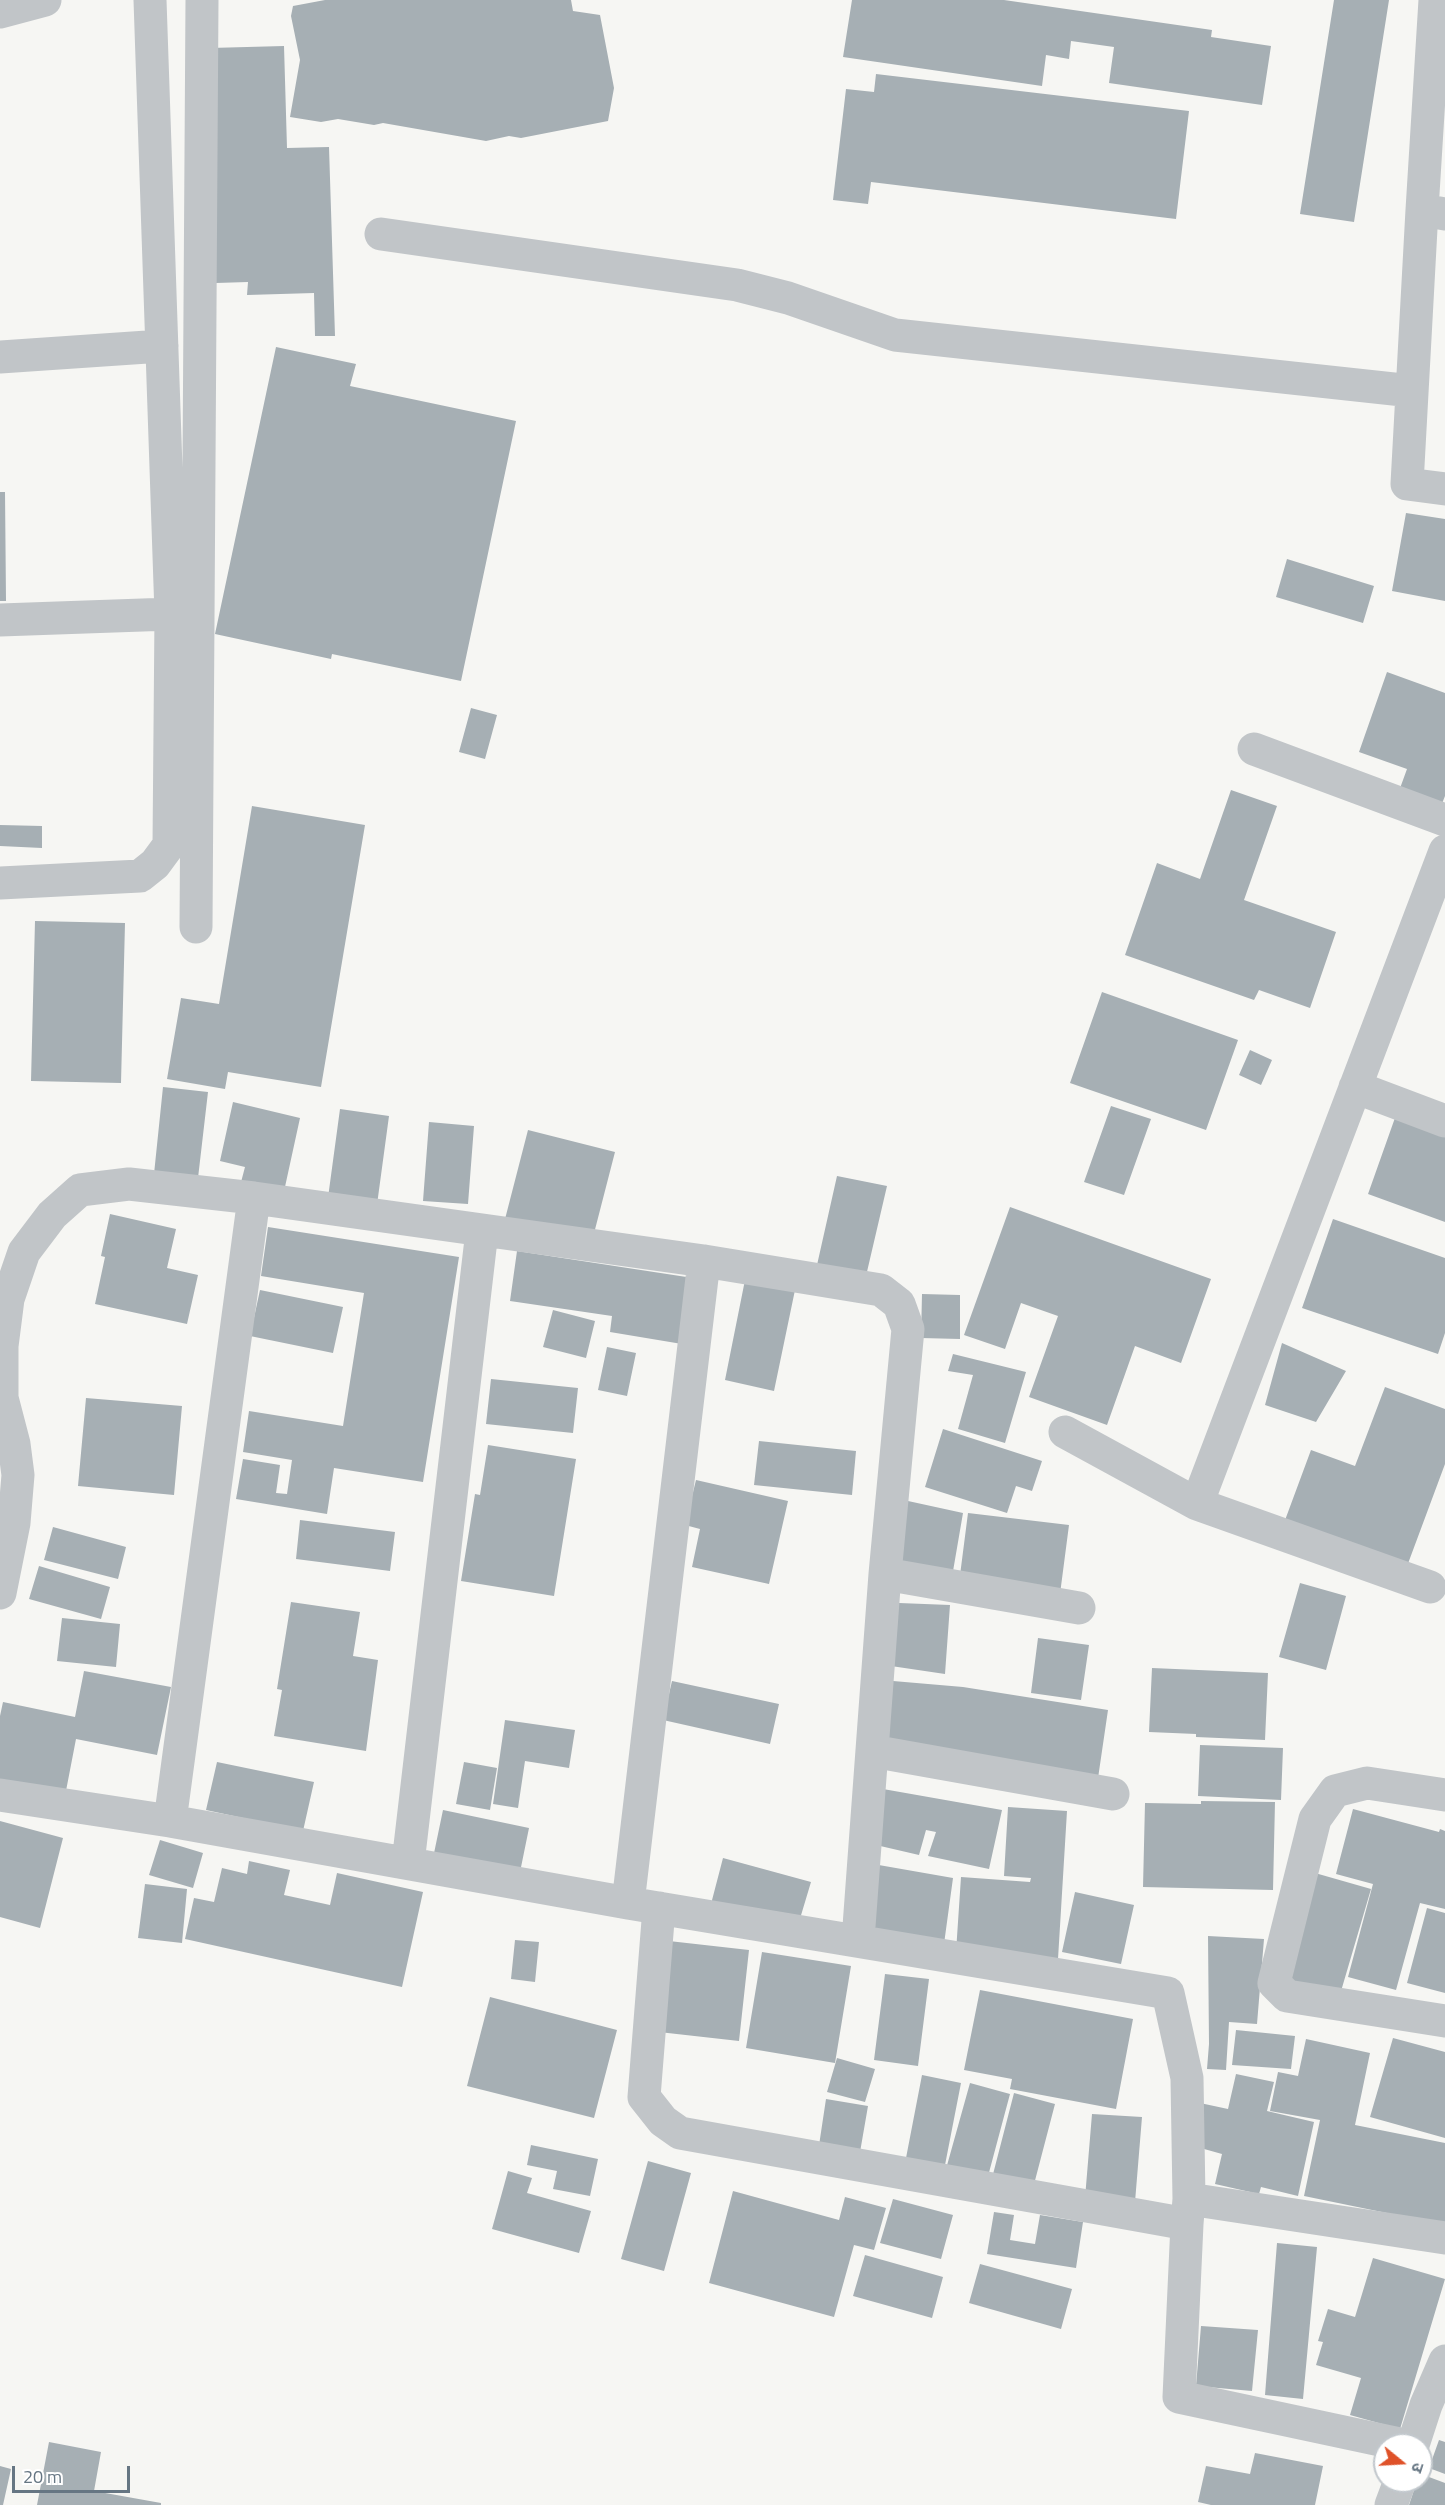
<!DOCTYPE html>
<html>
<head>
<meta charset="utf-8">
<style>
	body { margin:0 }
	#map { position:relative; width:1445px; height:2505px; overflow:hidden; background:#f6f6f3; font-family:"Titillium Web","Noto Sans Devanagari",sans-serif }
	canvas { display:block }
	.north { position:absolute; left:1373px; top:2433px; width:60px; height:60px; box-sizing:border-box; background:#fff; border:2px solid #c2c8cd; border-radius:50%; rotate:108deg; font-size:16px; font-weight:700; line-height:24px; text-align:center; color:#667683 }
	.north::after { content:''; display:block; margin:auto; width:21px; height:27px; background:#df5229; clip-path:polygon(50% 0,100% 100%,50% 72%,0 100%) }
	.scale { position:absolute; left:12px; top:2466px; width:118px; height:27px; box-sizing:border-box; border:3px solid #667683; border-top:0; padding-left:8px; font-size:18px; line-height:21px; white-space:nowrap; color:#667683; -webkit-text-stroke:4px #fff; paint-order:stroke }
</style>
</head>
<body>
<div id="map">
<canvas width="1445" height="2505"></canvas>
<div class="north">उ</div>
<div class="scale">20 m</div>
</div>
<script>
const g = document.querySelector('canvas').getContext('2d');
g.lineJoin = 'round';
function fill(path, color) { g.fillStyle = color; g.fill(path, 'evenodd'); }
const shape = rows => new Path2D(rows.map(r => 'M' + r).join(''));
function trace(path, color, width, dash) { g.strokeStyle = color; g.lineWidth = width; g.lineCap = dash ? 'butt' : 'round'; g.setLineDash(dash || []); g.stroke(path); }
const building = shape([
	[325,0,571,0,573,11,600,15,614,88,608,121,521,138,509,136,486,141,383,123,374,125,338,119,321,122,290,117,300,60,291,16,293,6],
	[852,0,1004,0,1212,30,1211,37,1271,46,1262,105,1109,83,1114,47,1071,41,1069,59,1046,55,1042,86,843,57],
	[1334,0,1389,0,1354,222,1300,214],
	[284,46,287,148,329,147,335,336,315,336,314,293,247,295,248,282,216,283,210,48],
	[876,74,1189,111,1176,219,871,182,868,204,833,200,846,89,874,92],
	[276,347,356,364,350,386,516,421,461,681,332,654,331,659,215,634],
	[0,492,5,492,6,601,0,601],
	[1406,513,1445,519,1445,601,1392,591],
	[1287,559,1374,586,1363,623,1276,597],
	[1387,672,1445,693,1445,796,1441,806,1399,791,1407,769,1359,752],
	[471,708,497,715,485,759,459,752],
	[1231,790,1277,806,1244,900,1336,932,1310,1008,1259,990,1254,1000,1125,955,1157,863,1200,879],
	[252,806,365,825,321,1087,228,1072,225,1089,167,1079,181,998,219,1004],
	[0,825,42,826,42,848,0,846],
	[35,921,125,923,121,1083,31,1081],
	[1102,992,1238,1040,1206,1130,1070,1083],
	[1250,1050,1272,1060,1261,1085,1239,1075],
	[163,1087,208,1092,198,1178,154,1174],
	[233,1102,300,1118,283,1196,240,1186,245,1167,220,1161],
	[1111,1106,1151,1119,1124,1195,1084,1182],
	[340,1109,389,1116,376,1212,327,1205],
	[1396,1115,1445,1133,1445,1222,1368,1194],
	[429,1122,474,1126,468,1204,423,1201],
	[528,1130,615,1152,591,1245,504,1223],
	[837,1176,887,1186,866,1276,817,1265],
	[1010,1207,1211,1279,1181,1363,1135,1346,1107,1425,1029,1397,1058,1316,1021,1303,1005,1349,964,1335],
	[110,1214,176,1229,167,1268,198,1275,187,1324,95,1304,105,1257,101,1256],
	[1333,1219,1445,1258,1445,1333,1438,1354,1302,1308],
	[268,1227,459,1257,423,1482,334,1468,327,1514,236,1499,243,1459,280,1465,276,1493,287,1494,292,1460,243,1452,249,1411,343,1426,364,1293,261,1276],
	[517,1251,693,1278,682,1344,610,1332,612,1316,510,1301],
	[745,1280,795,1290,774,1391,725,1380],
	[260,1290,343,1307,333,1353,250,1336],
	[922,1294,960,1295,960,1339,921,1338],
	[553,1310,595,1321,586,1358,543,1347],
	[1282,1343,1346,1371,1316,1422,1265,1405],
	[607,1347,636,1353,627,1396,598,1390],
	[953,1354,1026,1372,1005,1443,958,1429,973,1375,948,1371],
	[491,1379,578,1388,573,1433,486,1424],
	[1385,1387,1445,1409,1445,1464,1403,1577,1281,1531,1311,1450,1355,1466],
	[86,1398,182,1406,174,1495,78,1486],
	[943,1429,1042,1461,1032,1491,1016,1486,1007,1513,925,1487],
	[759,1441,856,1451,852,1495,754,1485],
	[488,1445,576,1459,554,1596,461,1581,475,1494,480,1495],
	[696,1480,788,1501,769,1584,692,1567,700,1529,685,1525],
	[908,1501,963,1513,952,1577,898,1565],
	[968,1513,1069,1525,1060,1594,959,1583],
	[300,1520,395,1532,390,1571,296,1559],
	[53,1527,126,1547,118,1579,44,1560],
	[39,1566,110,1587,101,1619,29,1599],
	[1300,1583,1346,1596,1326,1670,1279,1657],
	[291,1602,360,1612,353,1656,378,1660,366,1751,274,1736,282,1690,277,1689],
	[899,1603,950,1605,945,1674,891,1666],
	[62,1618,120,1624,116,1667,57,1661],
	[1038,1638,1089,1645,1081,1700,1031,1693],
	[1152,1668,1268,1673,1265,1740,1196,1737,1196,1734,1149,1732],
	[84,1671,171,1687,157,1755,76,1739,65,1796,0,1784,0,1716,3,1702,75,1717],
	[672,1681,779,1704,770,1744,663,1720],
	[893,1681,963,1687,1108,1710,1097,1785,884,1745],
	[505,1720,575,1730,569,1768,525,1761,518,1808,493,1804],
	[1200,1745,1283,1748,1281,1800,1198,1796],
	[217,1762,314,1782,303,1831,206,1810],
	[464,1762,497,1768,490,1810,456,1804],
	[883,1789,1002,1810,989,1869,928,1856,936,1832,926,1830,919,1855,876,1845],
	[1201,1801,1275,1802,1273,1890,1143,1887,1145,1803,1201,1804],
	[1008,1807,1067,1811,1058,1959,956,1952,961,1877,1030,1882,1031,1878,1004,1876],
	[1353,1809,1439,1832,1440,1829,1445,1831,1445,1909,1420,1903,1396,1990,1348,1977,1373,1884,1336,1874],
	[443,1810,529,1828,519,1877,433,1858],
	[0,1821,63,1838,40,1928,0,1917],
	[160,1840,203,1853,193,1888,149,1875],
	[723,1858,811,1882,799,1922,711,1904],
	[249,1861,290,1870,284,1895,330,1905,337,1873,423,1892,402,1987,185,1939,194,1898,214,1902,222,1868,247,1874],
	[873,1864,953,1878,944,1944,864,1929],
	[1308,1871,1371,1889,1339,1998,1278,1981],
	[145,1884,187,1889,182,1943,138,1938],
	[1075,1892,1134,1905,1121,1964,1062,1952],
	[1427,1908,1445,1913,1445,1993,1407,1983],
	[1208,1936,1264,1939,1257,2024,1229,2022,1226,2070,1207,2069,1209,2044],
	[515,1940,539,1942,535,1982,511,1979],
	[660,1940,749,1950,739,2041,650,2031],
	[762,1952,851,1966,835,2063,746,2048],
	[885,1974,929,1979,918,2066,874,2060],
	[980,1990,1133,2019,1116,2109,1010,2089,1012,2079,964,2070],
	[490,1997,617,2030,594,2118,467,2086],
	[1236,2030,1295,2036,1291,2069,1232,2065],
	[1393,2038,1445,2052,1445,2138,1370,2117],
	[1306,2039,1370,2053,1355,2125,1445,2143,1445,2225,1304,2196,1320,2120,1270,2111,1278,2072,1298,2076],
	[837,2058,875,2069,865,2102,827,2092],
	[1236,2074,1274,2082,1267,2111,1314,2122,1298,2196,1261,2187,1259,2194,1215,2184,1222,2154,1197,2147,1200,2103,1228,2109],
	[922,2075,961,2083,945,2165,906,2158],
	[970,2083,1010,2094,987,2180,946,2169],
	[1014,2093,1055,2104,1032,2192,991,2182],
	[826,2099,868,2106,859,2158,818,2152],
	[1092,2114,1142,2117,1135,2202,1085,2198],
	[531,2145,598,2159,590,2196,553,2189,557,2171,527,2165],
	[648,2161,691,2173,664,2271,621,2259],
	[508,2171,532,2178,527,2193,591,2211,579,2253,492,2229],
	[733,2191,839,2220,845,2197,886,2208,874,2250,854,2245,834,2317,709,2283],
	[893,2199,953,2215,941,2259,880,2243],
	[994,2212,1014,2215,1010,2240,1035,2244,1040,2215,1083,2222,1076,2268,987,2254],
	[1277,2243,1317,2247,1303,2399,1265,2395],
	[865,2255,943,2277,932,2318,853,2296],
	[1373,2258,1445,2279,1400,2429,1350,2415,1361,2378,1316,2365,1323,2342,1318,2341,1328,2309,1355,2317],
	[980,2264,1072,2289,1061,2329,969,2303],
	[1201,2326,1258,2330,1252,2391,1196,2386],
	[1439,2440,1445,2442,1445,2474,1429,2468],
	[49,2442,101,2452,94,2491,161,2503,161,2505,37,2505],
	[1255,2453,1323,2466,1315,2505,1211,2505,1198,2502,1206,2466,1250,2474],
	[0,2466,11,2469,3,2505,0,2505],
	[1421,2474,1445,2483,1445,2505,1409,2505,1417,2481,1421,2481]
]);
const minor = shape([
	[1435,0,1422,210,1445,214],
	[0,12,45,0],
	[1422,210,1407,484,1445,489],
	[381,234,737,285,788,298,895,335,1412,391],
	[0,357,162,346],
	[0,620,171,614],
	[1254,749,1445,820],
	[0,883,140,876,155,864,169,845,171,614,150,0],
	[196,927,202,0],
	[1355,1087,1445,1121],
	[1065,1432,1197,1504,1445,851],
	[1197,1504,1430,1587],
	[885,1574,1079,1608],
	[0,1593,14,1523,18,1475,14,1444,2,1398,2,1346,8,1299,24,1252,52,1215,80,1190,129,1184,254,1198,704,1261,881,1290,899,1304,908,1329,885,1574,858,1940],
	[872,1751,1113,1794],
	[0,1795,170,1821,628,1903,1168,1993,1187,2078,1189,2199,1445,2238],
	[1445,1795,1367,1783,1335,1791,1315,1819,1274,1983,1287,1996,1445,2021],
	[170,1821,254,1198],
	[408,1863,482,1231],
	[628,1903,704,1261],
	[659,1908,644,2097,663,2121,680,2133,1187,2224,1189,2199],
	[1187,2224,1179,2397,1404,2445],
	[1413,2445,1426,2405,1445,2361],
	[1391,2505,1400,2481]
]);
fill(building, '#a6afb4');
trace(minor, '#c1c5c8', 33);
</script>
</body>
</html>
